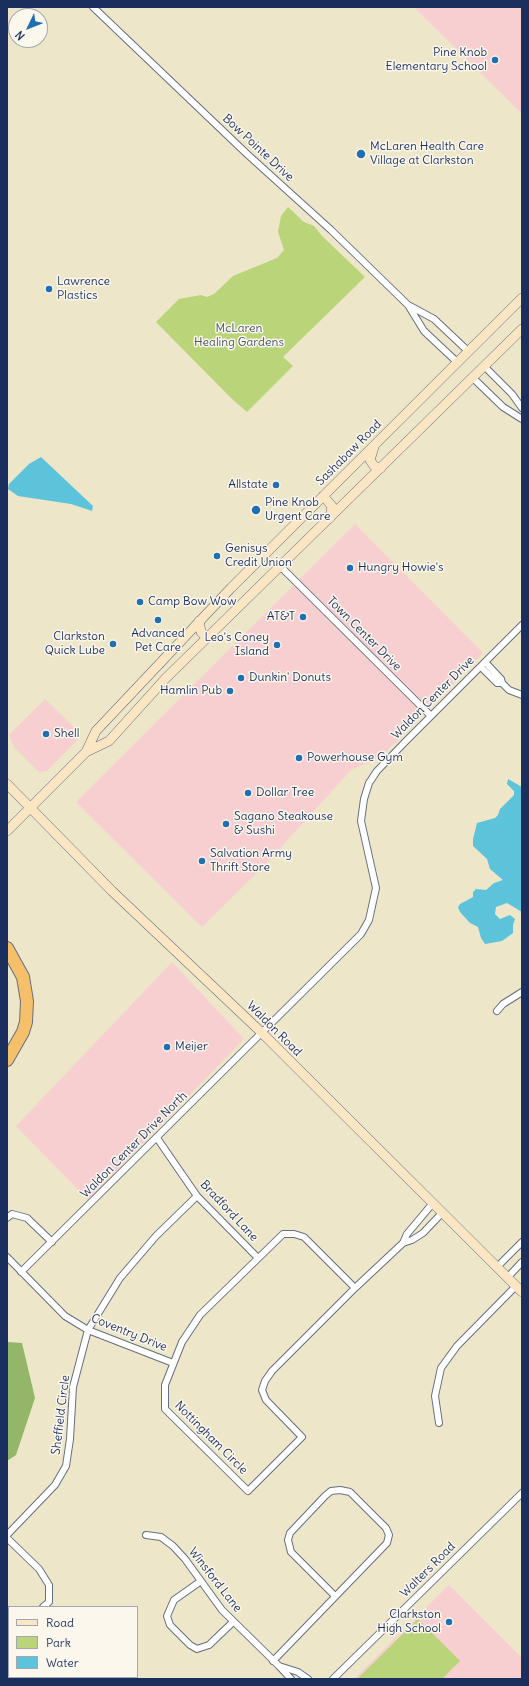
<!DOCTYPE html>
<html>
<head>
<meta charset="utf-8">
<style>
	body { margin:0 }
	#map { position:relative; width:529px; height:1686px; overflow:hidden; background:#ede6c8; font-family:Delius,sans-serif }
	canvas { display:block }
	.frame { position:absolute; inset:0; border:8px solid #1b2f5e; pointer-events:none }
	.legend { position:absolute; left:8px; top:1606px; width:130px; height:72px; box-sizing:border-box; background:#fbf7ec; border:1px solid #a1a7b3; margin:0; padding:5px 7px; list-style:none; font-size:12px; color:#1b2f5e }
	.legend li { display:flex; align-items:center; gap:8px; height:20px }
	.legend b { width:20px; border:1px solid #a1a7b3 }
	.north { position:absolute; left:8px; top:8px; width:40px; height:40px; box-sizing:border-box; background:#fbf7ec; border:1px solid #a1a7b3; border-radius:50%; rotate:227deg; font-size:11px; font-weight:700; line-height:16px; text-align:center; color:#1b2f5e }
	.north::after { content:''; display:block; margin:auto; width:14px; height:18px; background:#1f6fb2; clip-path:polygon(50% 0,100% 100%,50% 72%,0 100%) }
</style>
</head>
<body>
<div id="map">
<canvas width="529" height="1686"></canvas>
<div class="frame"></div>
<ul class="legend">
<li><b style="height:5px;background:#fbe6c4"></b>Road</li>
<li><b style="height:11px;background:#bad479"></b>Park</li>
<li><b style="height:11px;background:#5dc3db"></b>Water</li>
</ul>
<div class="north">N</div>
</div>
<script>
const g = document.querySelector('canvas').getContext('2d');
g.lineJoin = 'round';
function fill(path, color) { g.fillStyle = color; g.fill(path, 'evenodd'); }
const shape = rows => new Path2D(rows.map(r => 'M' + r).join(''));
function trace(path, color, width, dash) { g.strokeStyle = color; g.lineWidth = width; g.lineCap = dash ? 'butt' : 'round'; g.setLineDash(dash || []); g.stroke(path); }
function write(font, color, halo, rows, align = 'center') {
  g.font = font + ' Delius,sans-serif'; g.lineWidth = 3; g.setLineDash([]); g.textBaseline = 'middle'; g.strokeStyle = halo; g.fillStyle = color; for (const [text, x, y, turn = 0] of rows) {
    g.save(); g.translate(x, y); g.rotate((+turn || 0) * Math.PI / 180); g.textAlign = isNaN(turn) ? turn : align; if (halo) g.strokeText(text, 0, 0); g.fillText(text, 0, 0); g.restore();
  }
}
const built = shape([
	[414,7,522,7,522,114],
	[355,524,483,653,382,756,351,770,265,865,202,927,76,802],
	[45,699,79,732,80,737,47,771,39,772,14,747,9,735],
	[172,962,244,1039,88,1200,16,1126],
	[449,1585,522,1658,522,1679,354,1679]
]);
const green = shape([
	[288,207,304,222,314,226,322,236,365,277,283,357,293,366,247,412,231,398,156,322,179,299,201,295,207,297,214,294,233,276,277,258,284,250,278,232,281,216],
	[418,1619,460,1661,442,1679,357,1679]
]);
const forest = shape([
	[7,1342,22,1343,35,1398,16,1455,7,1461]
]);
const water = shape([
	[41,457,93,506,92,511,71,504,18,496,8,489,9,484,29,464],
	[508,779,522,787,522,912,507,903,496,907,495,914,500,919,510,915,515,919,513,925,513,933,502,941,485,944,481,938,478,927,470,923,460,912,458,907,460,904,473,897,473,892,476,889,486,890,494,883,503,880,490,869,487,859,473,846,473,839,477,823,495,818,498,815,500,809,514,795,514,791,507,784]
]);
const street = shape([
	[93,7,247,154,331,230,408,305,424,331,457,362],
	[410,306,434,319,468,351],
	[484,366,512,394,522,408],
	[473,378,503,407,522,419],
	[281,567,431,716],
	[481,667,497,683,502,683,501,679,485,662],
	[502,683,509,690,522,695],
	[497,1011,503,1004,522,992],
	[157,1138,197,1196,258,1258],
	[433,1203,407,1234,403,1243,412,1240,423,1233,442,1213],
	[7,1218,12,1214,27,1218,52,1242],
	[7,1257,65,1316,88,1330,173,1363],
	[497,1267,522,1242],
	[21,1272,361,934,369,920,376,888,361,821,364,799,369,783,377,771,406,741,522,625],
	[507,1278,522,1262],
	[355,1288,304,1237,294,1234,283,1234,200,1315,182,1342,165,1385,165,1409,248,1491,302,1437,266,1400,262,1390,265,1381,272,1371,355,1288,403,1243],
	[439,1423,435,1396,441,1368,457,1346,516,1286],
	[7,1535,55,1485,66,1466,70,1439,73,1387,88,1330,120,1278,156,1236,197,1196],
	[146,1535,161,1537,173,1546,185,1559,222,1610,279,1666],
	[7,1538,39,1569,49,1585,49,1602,43,1607],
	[201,1581,174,1600,167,1616,170,1625,190,1645,197,1649,209,1645,233,1622],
	[7,1644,9,1642],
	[273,1661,387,1543,389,1535,386,1528,350,1492,340,1490,331,1491,325,1496,290,1533,288,1540,291,1552,335,1596],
	[291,1679,279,1666,298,1672,308,1679],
	[333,1679,522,1493]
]);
const secondary = shape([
	[374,447,370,460,374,466,381,468],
	[323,496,332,506,330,518],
	[199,621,201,632,205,636,210,636],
	[86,752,96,731,231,588,522,298],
	[7,784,112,891,261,1032,522,1292],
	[7,831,86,752,109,741,165,679,522,329]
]);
const highway = shape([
	[7,948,23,977,27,1001,26,1022,23,1032,7,1060]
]);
const markers = [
	[495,60,4,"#1f6fb2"],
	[361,154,5,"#1f6fb2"],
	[49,289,4,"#1f6fb2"],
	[276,485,4,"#1f6fb2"],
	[256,510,5,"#1f6fb2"],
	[217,556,4,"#1f6fb2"],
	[350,568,4,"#1f6fb2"],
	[140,602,4,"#1f6fb2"],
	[303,617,4,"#1f6fb2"],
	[158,620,4,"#1f6fb2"],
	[113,644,4,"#1f6fb2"],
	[277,645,4,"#1f6fb2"],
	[241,678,4,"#1f6fb2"],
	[230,691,4,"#1f6fb2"],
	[46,734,4,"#1f6fb2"],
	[299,758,4,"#1f6fb2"],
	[248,793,4,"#1f6fb2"],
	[226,824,4,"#1f6fb2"],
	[202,861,4,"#1f6fb2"],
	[167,1047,4,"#1f6fb2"],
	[449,1622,4,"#1f6fb2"]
];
const poiNames = [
	["Pine Knob",487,53,"right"],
	["Elementary School",487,67,"right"],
	["McLaren Health Care",370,147],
	["Village at Clarkston",370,161],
	["Lawrence",57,282],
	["Plastics",57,296],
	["Allstate",268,485,"right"],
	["Pine Knob",265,503],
	["Urgent Care",265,517],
	["Genisys",225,549],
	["Credit Union",225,563],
	["Hungry Howie's",358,568],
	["Camp Bow Wow",148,602],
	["AT&T",295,617,"right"],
	["Advanced",158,634,"center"],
	["Pet Care",158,648,"center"],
	["Clarkston",105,637,"right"],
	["Quick Lube",105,651,"right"],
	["Leo's Coney",269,638,"right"],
	["Island",269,652,"right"],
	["Dunkin' Donuts",249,678],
	["Hamlin Pub",222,691,"right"],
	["Shell",54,734],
	["Powerhouse Gym",307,758],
	["Dollar Tree",256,793],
	["Sagano Steakouse",234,817],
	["& Sushi",234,831],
	["Salvation Army",210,854],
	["Thrift Store",210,868],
	["Meijer",175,1047],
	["Clarkston",441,1615,"right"],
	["High School",441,1629,"right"]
];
const streetNames = [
	["Bow Pointe Drive",258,148,43],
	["Sashabaw Road",349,453,-45],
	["Town Center Drive",364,634,45],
	["Waldon Center Drive",433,698,-45],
	["Waldon Road",274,1029,45],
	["Waldon Center Drive North",134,1145,-45],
	["Bradford Lane",229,1211,47],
	["Coventry Drive",129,1333,22],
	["Sheffield Circle",61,1415,-83],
	["Nottingham Circle",211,1438,45],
	["Walters Road",428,1570,-45],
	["Winsford Lane",215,1580,52]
];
const parkNames = [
	["McLaren",239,329],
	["Healing Gardens",239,343]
];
fill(built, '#f7cfd1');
fill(green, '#bad479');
fill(forest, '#93b669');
fill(water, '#5dc3db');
trace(street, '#646f83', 8);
trace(secondary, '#646f83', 10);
trace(highway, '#646f83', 14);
trace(street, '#fff', 6);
trace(secondary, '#fbe6c4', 9);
trace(highway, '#f6c06b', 12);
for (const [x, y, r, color] of markers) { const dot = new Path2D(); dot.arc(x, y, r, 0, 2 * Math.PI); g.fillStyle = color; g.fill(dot); trace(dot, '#fbf7ec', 1.5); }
write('12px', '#1b2f5e', '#fbf7ec', poiNames, 'left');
write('12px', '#1b2f5e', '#fbf7ec', streetNames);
write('12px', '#435865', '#fbf7ec', parkNames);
</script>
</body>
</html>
